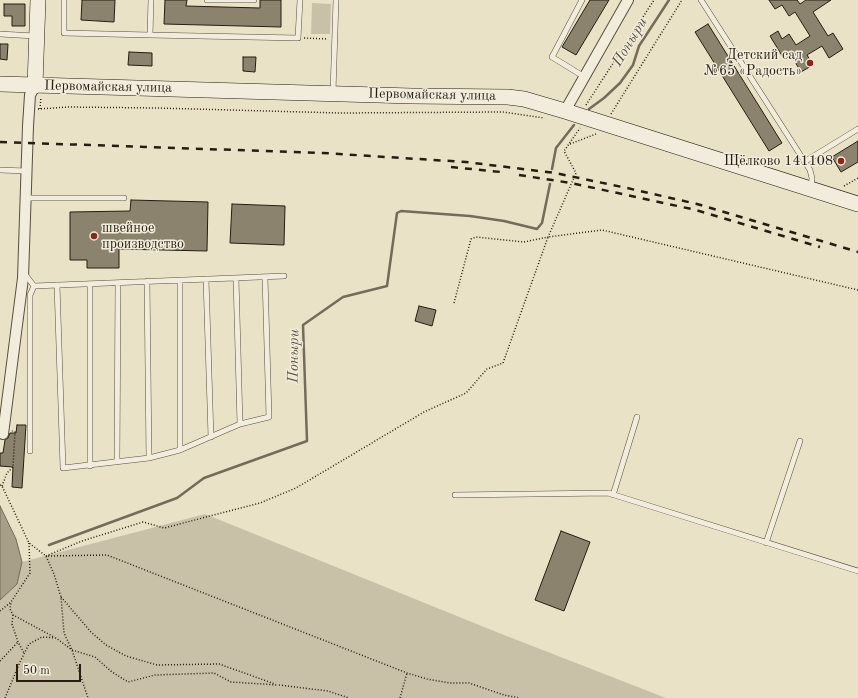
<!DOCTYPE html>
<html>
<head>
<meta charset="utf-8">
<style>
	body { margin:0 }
	#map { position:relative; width:858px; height:698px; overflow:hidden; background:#eae2c7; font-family:"Old Standard TT",serif }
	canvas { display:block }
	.scale { position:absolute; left:16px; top:664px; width:65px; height:18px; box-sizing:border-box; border:2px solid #271c0f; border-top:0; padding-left:5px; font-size:12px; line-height:14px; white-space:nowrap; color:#271c0f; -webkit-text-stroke:3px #f1ecdb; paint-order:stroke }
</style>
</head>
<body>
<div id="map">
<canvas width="858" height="698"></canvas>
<div class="scale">50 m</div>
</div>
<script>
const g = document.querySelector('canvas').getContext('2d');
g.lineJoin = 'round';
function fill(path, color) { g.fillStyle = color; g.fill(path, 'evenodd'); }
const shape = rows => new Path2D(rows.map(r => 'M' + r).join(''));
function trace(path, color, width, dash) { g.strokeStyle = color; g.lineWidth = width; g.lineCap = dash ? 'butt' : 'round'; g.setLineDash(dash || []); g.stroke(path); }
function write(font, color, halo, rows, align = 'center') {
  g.font = font + ' "Old Standard TT",serif'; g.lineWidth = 3; g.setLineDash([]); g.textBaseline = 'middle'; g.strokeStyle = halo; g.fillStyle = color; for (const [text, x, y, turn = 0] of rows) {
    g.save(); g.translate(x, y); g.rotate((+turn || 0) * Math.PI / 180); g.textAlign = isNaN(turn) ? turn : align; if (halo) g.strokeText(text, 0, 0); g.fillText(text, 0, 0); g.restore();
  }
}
const green = shape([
	[312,3,331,4,330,34,311,34],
	[205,514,499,633,666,698,0,698,0,600,17,584,22,562]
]);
const water = shape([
	[0,506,16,539,22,562,17,584,0,600,0,506]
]);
const stream = shape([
	[589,109,604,98,620,83,633,65,639,46,669,0],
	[552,169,556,148,574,125],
	[49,545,177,498,204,478,307,441,303,325,343,297,387,286,397,213,401,211,470,216,504,221,537,229,542,223,550,184]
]);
const building = shape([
	[82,0,115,0,114,22,81,20,82,0],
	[165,0,187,0,186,6,260,8,260,0,281,0,281,27,164,24,165,0],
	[590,0,609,0,576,55,562,47,590,0],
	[769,0,797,0,800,4,806,0,831,0,813,12,828,36,833,33,843,49,829,58,822,46,807,55,813,65,801,72,791,55,784,59,770,36,778,31,782,39,789,34,796,45,810,36,795,12,789,16,782,5,775,9,769,0],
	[4,4,25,4,25,26,12,26,12,16,4,16,4,4],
	[708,24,782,143,769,151,695,32,708,24],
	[0,44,8,44,7,60,0,59,0,44],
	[129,52,152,53,152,66,128,65,129,52],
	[243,57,256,57,255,72,243,71,243,57],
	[858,141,858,162,841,172,832,157,858,141],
	[131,200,208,202,207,251,119,249,119,268,87,268,87,260,70,260,70,212,130,211,131,200],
	[232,204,285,206,284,245,230,243,232,204],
	[419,306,436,310,432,326,415,321,419,306],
	[17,425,26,425,22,488,12,487,13,467,0,466,0,453,3,453,5,440,8,438,10,433,16,433,17,425],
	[561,531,590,542,564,611,535,600,561,531]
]);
const path = shape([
	[304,38,328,39],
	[586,105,654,0],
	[38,109,68,107,157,108,340,113,503,112,544,118],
	[40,109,41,97],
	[611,114,682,0],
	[570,144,596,134],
	[844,186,858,178],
	[454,303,471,239,476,237,524,242,548,237,576,173,564,151,580,128],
	[0,485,2,486,29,543,46,556,54,574,61,597,64,633,72,650,88,698],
	[2,486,7,473,13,467,15,432,12,431],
	[29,543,30,573,11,602,10,609,13,615,54,637],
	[46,556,82,541,143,522,164,528,260,503,296,488,424,412,466,393,487,369,503,363,548,237,602,230,858,290],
	[48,556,107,555,407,673,427,679,450,683,469,683,504,695,520,698],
	[61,597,91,632,106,645,126,656,157,665,219,664,275,684],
	[0,611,11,602],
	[13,615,12,624,18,642,24,653],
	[0,661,18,642],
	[279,685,328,691,349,698],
	[5,698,20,662,29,644,42,637,56,638,72,650,95,657,112,672,128,682,155,675,214,673,231,682,278,685],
	[400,698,407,673]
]);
const lane = shape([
	[64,0,64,33,150,35],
	[151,0,150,35,298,38,300,0],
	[207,0,254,0],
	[582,0,552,57,583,76],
	[701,0,810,170,812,178,811,188],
	[0,34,35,36],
	[333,92,336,0],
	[804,162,858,129],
	[0,170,26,171],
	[25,198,124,198],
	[24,273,34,286,284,276],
	[236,278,240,424],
	[206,279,211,437],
	[147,281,149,458],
	[57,285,63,468,149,458,180,450,240,424,269,417,265,277],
	[180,450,180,280],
	[30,451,30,295,34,286],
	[117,462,118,283],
	[90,466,90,284],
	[455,495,608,493,858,571],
	[613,495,637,417],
	[766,543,800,441]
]);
const street = shape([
	[565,111,628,0],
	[3,434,23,278,28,126,30,95,35,86]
]);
const secondary = shape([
	[0,84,412,96,508,97,524,99,565,111,858,204],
	[35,86,38,0]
]);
const rail = shape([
	[0,142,323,153,466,162,555,173,627,188,697,204,858,252],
	[451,167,501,172],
	[519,175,571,183,696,210,820,247]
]);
const markers = [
	[810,63,4,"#8f2418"],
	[841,161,4,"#8f2418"],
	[94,236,4,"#8f2418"]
];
const poiNames = [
	["Детский сад",802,55],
	["№65 «Радость»",802,71],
	["Щёлково 141108",833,161],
	["швейное",102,228,"left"],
	["производство",102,244,"left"]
];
const streetNames = [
	["Первомайская улица",108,87,1],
	["Первомайская улица",432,95,1]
];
const waterNames = [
	["Поныри",630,42,-59],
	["Поныри",294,356,-89]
];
fill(green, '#c9c0a8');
fill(water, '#a89f88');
trace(water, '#746b58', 1);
trace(stream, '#746b58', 2.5);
fill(building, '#8c836f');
trace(building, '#271c0f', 1);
trace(lane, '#584e3d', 6);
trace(street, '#584e3d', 12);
trace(secondary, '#271c0f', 16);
trace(path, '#271c0f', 1.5, [1, 2]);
trace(lane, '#f1ecdb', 5);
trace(street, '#f1ecdb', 10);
trace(secondary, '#f1ecdb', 15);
trace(rail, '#271c0f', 2.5, [7, 7]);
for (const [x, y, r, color] of markers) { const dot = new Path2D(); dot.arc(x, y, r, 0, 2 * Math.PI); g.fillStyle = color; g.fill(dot); trace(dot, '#f1ecdb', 1.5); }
write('14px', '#271c0f', '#f1ecdb', poiNames, 'right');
write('14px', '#271c0f', '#f1ecdb', streetNames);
write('italic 15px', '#5b503f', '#f1ecdb', waterNames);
</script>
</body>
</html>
